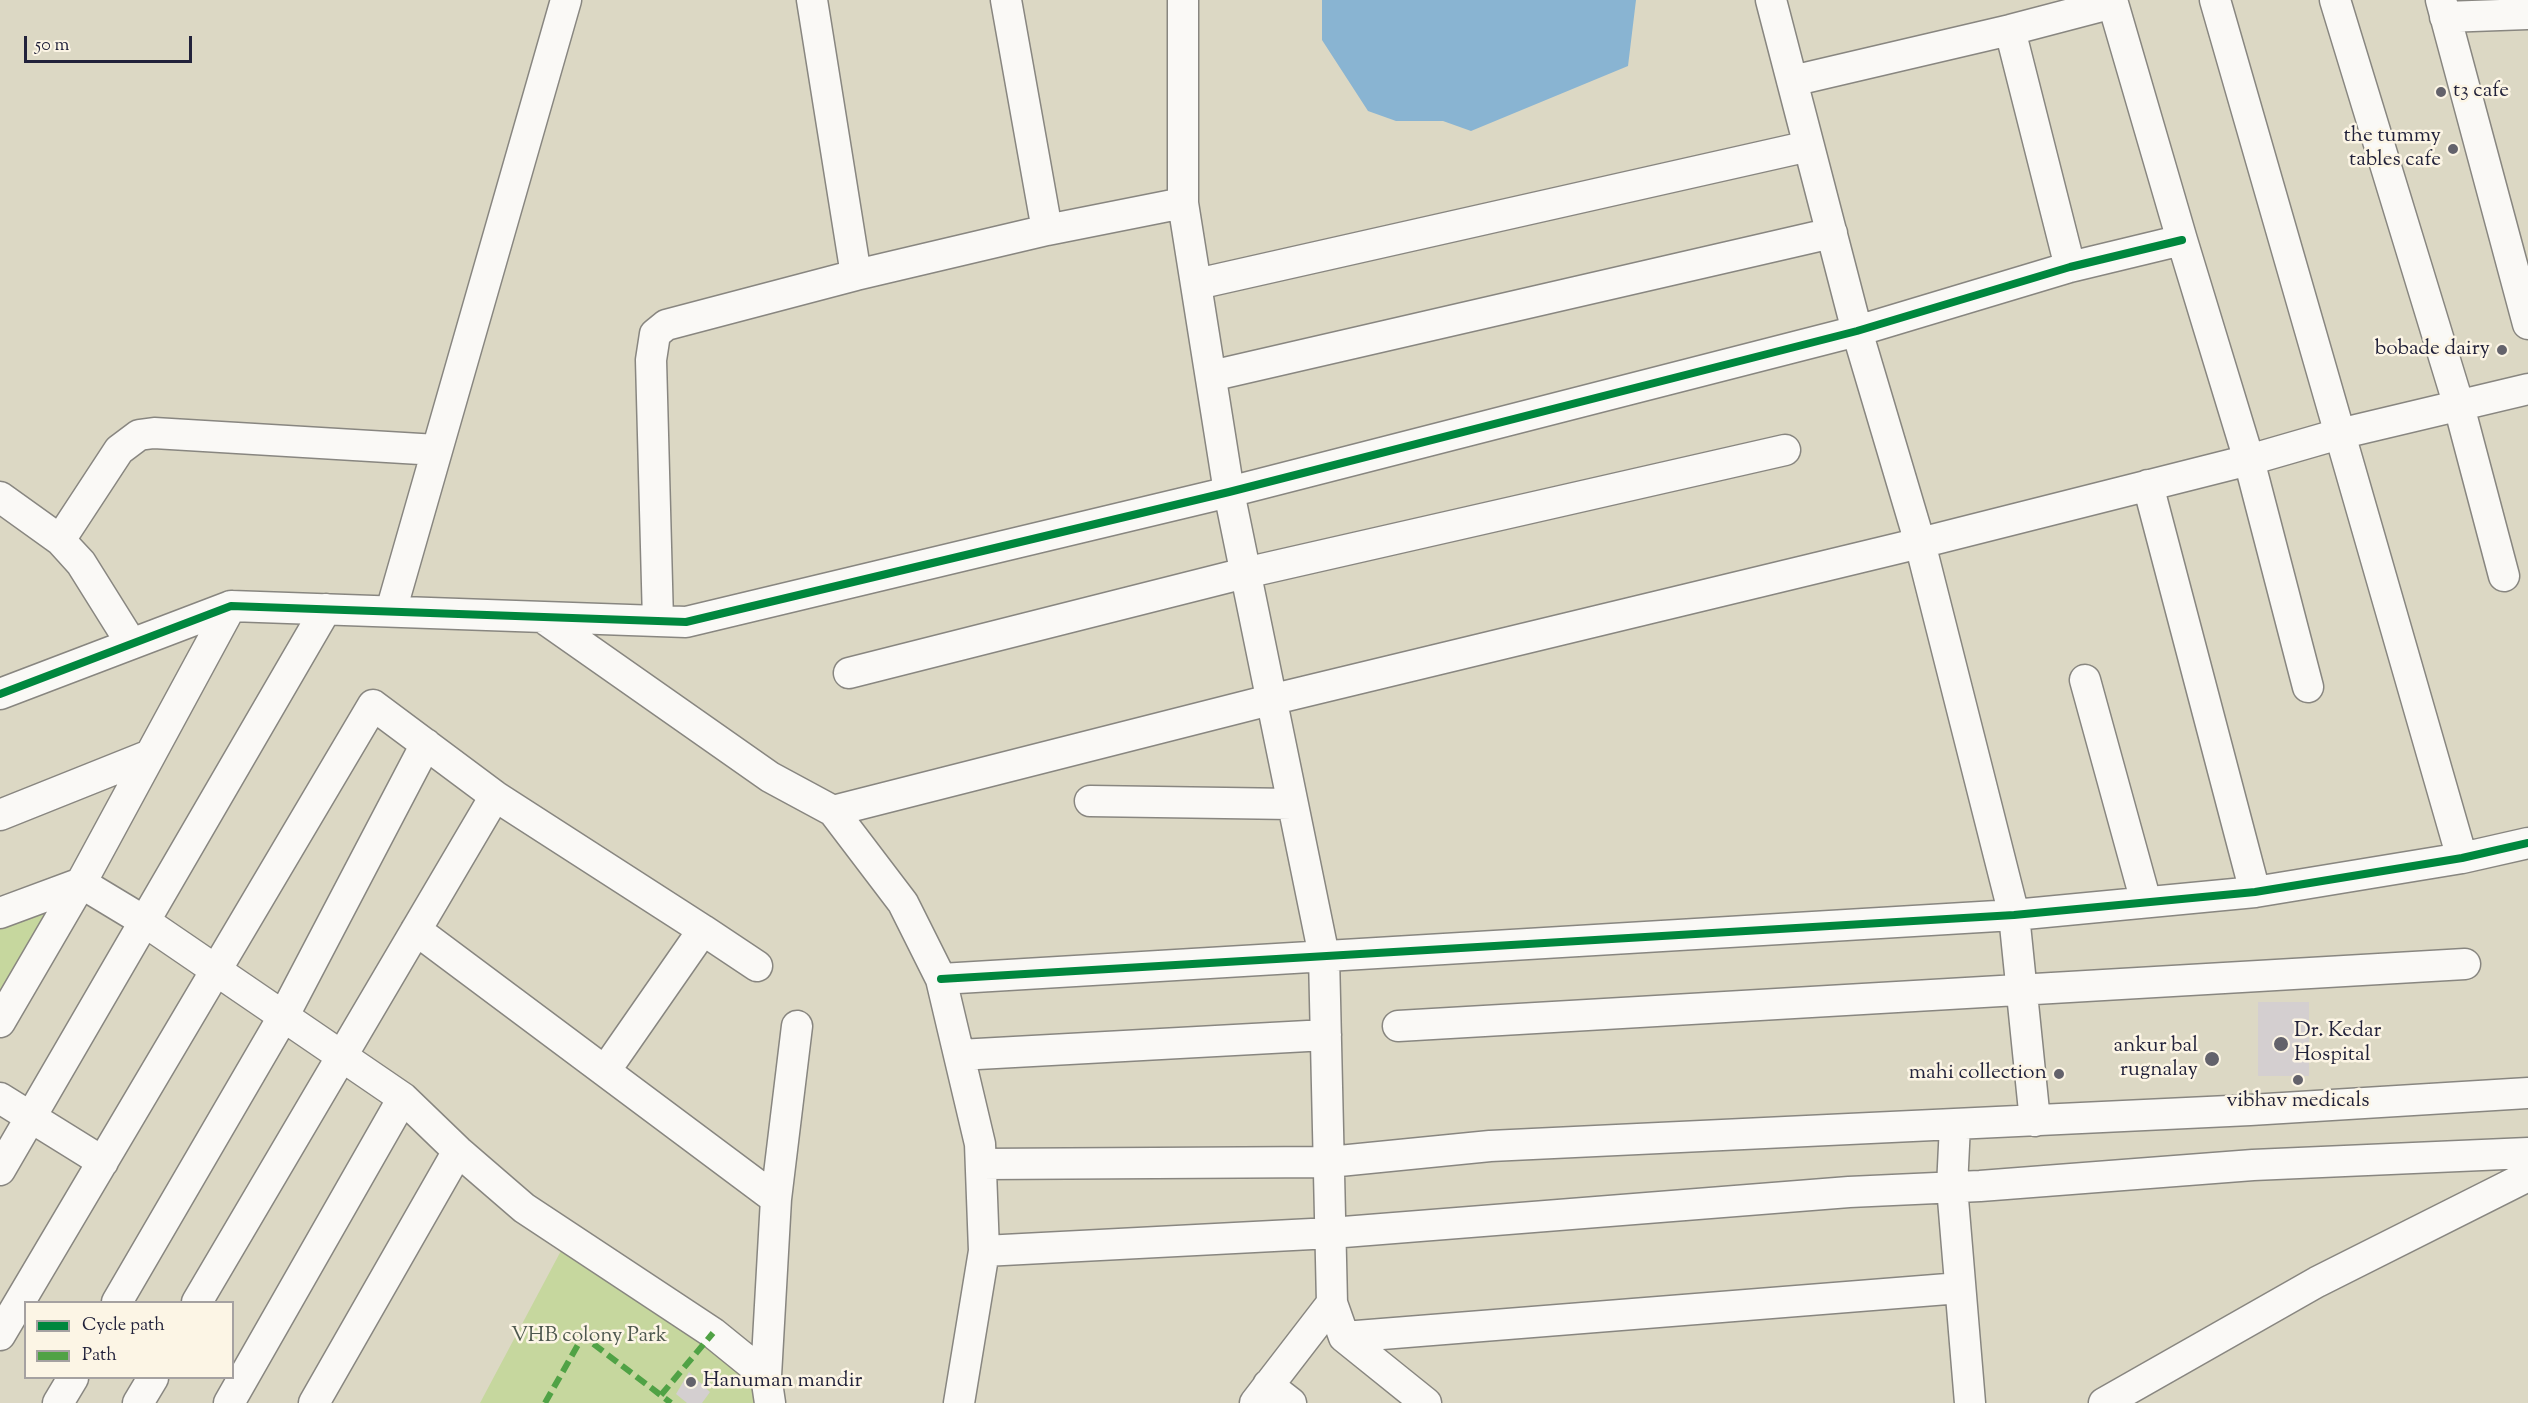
<!DOCTYPE html>
<html>
<head>
<meta charset="utf-8">
<style>
	body { margin:0 }
	#map { position:relative; width:2528px; height:1403px; overflow:hidden; background:#dcd8c4; font-family:"Sorts Mill Goudy",serif }
	canvas { display:block }
	.legend { position:absolute; left:24px; top:1301px; width:210px; height:78px; box-sizing:border-box; background:#fcf5e5; border:2px solid #a5a1a1; margin:0; padding:8px 10px; list-style:none; font-size:18px; color:#22223b }
	.legend li { display:flex; align-items:center; gap:12px; height:30px }
	.legend b { width:30px; border:2px solid #a5a1a1 }
	.scale { position:absolute; left:24px; top:36px; width:168px; height:27px; box-sizing:border-box; border:3px solid #22223b; border-top:0; padding-left:8px; font-size:18px; line-height:21px; white-space:nowrap; color:#22223b; -webkit-text-stroke:4px #fcf5e5; paint-order:stroke }
</style>
</head>
<body>
<div id="map">
<canvas width="2528" height="1403"></canvas>
<ul class="legend">
<li><b style="height:8px;background:#00873e"></b>Cycle path</li>
<li><b style="height:8px;background:#50a245"></b>Path</li>
</ul>
<div class="scale">50 m</div>
</div>
<script>
const g = document.querySelector('canvas').getContext('2d');
g.lineJoin = 'round';
function fill(path, color) { g.fillStyle = color; g.fill(path, 'evenodd'); }
const shape = rows => new Path2D(rows.map(r => 'M' + r).join(''));
function trace(path, color, width, dash) { g.strokeStyle = color; g.lineWidth = width; g.lineCap = dash ? 'butt' : 'round'; g.setLineDash(dash || []); g.stroke(path); }
function write(font, color, halo, rows, align = 'center') {
  g.font = font + ' "Sorts Mill Goudy",serif'; g.lineWidth = 5; g.setLineDash([]); g.textBaseline = 'middle'; g.strokeStyle = halo; g.fillStyle = color; for (const [text, x, y, turn = 0] of rows) {
    g.save(); g.translate(x, y); g.rotate((+turn || 0) * Math.PI / 180); g.textAlign = isNaN(turn) ? turn : align; if (halo) g.strokeText(text, 0, 0); g.fillText(text, 0, 0); g.restore();
  }
}
const green = shape([
	[63,903,0,1008,0,922],
	[563,1247,748,1362,756,1403,480,1403]
]);
const water = shape([
	[1322,0,1636,0,1628,66,1471,131,1443,121,1396,121,1368,111,1322,40]
]);
const building = shape([
	[2258,1002,2309,1002,2309,1076,2258,1076],
	[689,1372,710,1392,702,1403,687,1403,676,1394]
]);
const minor = shape([
	[812,0,856,275],
	[1006,0,1047,230],
	[1183,0,1183,203,1229,492,1324,956,1332,1303,1344,1337,1426,1403],
	[1771,0,1857,331,1920,543,2014,915,2035,1121],
	[2112,0,2182,240,2249,460,2308,687],
	[2215,0,2462,858],
	[2335,0,2459,406,2504,576],
	[2441,0,2528,324],
	[2445,17,2528,14],
	[2010,30,2070,267],
	[1792,81,2010,30,2113,3],
	[1197,284,1809,146],
	[1211,376,1832,233],
	[2148,485,2255,892],
	[0,497,60,540,70,551,81,563,131,643],
	[60,540,119,450,139,435,154,433,437,450],
	[391,611,566,0],
	[542,617,770,777,833,811,903,903,941,979,980,1144,984,1251,959,1403],
	[658,621,651,360,655,334,666,325,856,275,1047,230,1183,203],
	[849,673,1245,573,1785,450],
	[2085,680,2146,902],
	[0,694,231,606,686,622,1229,492,1857,331,2070,267,2182,240],
	[1090,801,1292,804],
	[833,811,1270,700,1920,543,2249,460,2339,434,2528,389],
	[0,815,150,755],
	[0,913,81,883,144,921,403,1098,458,1151,524,1208,713,1333,766,1376,770,1403],
	[416,930,776,1199],
	[703,930,757,966],
	[941,979,2014,915,2255,892,2462,858,2528,843],
	[0,1022,81,883,231,606],
	[1398,1026,2465,964],
	[959,1055,1326,1035],
	[0,1098,103,1162],
	[1955,1125,1952,1187,1970,1403],
	[981,1164,1329,1162,1490,1146,2250,1110,2528,1093],
	[0,1170,326,609],
	[984,1251,1331,1233,1849,1192,1980,1186,2253,1165,2528,1153],
	[117,1302,283,1017,426,744],
	[197,1302,495,796],
	[0,1335,373,705,495,796,703,930,605,1071],
	[1344,1337,1960,1288],
	[766,1376,776,1199,797,1026],
	[1268,1385,1291,1403],
	[58,1403,73,1378],
	[138,1403,153,1378],
	[229,1403,403,1098],
	[314,1403,458,1151],
	[1255,1403,1332,1303],
	[2104,1403,2317,1282,2528,1176]
]);
const quiet = shape([
	[661,1395,713,1333],
	[545,1403,583,1336,671,1403]
]);
const cycleway = shape([
	[0,694,231,606,686,622,1229,492,1857,331,2070,267,2182,240],
	[941,979,2014,915,2255,892,2462,858,2528,843]
]);
const markers = [
	[2441,92,6,"#63626b"],
	[2453,149,6,"#63626b"],
	[2502,350,6,"#63626b"],
	[2281,1044,8,"#63626b"],
	[2212,1059,8,"#63626b"],
	[2059,1074,6,"#63626b"],
	[2298,1080,6,"#63626b"],
	[691,1382,6,"#63626b"]
];
const poiNames = [
	["t3 cafe",2453,92,"left"],
	["the tummy",2441,137],
	["tables cafe",2441,161],
	["bobade dairy",2490,350],
	["Dr. Kedar",2294,1032,"left"],
	["Hospital",2294,1056,"left"],
	["ankur bal",2198,1047],
	["rugnalay",2198,1071],
	["mahi collection",2047,1074],
	["vibhav medicals",2298,1102,"center"],
	["Hanuman mandir",703,1382,"left"]
];
const parkNames = [
	["VHB colony Park",589,1337]
];
fill(green, '#c6d79e');
fill(water, '#89b4d2');
fill(building, '#d4cfd0');
trace(minor, '#888680', 33);
trace(minor, '#faf9f6', 30);
trace(quiet, '#50a245', 6, [12, 6]);
trace(cycleway, '#00873e', 8);
for (const [x, y, r, color] of markers) { const dot = new Path2D(); dot.arc(x, y, r, 0, 2 * Math.PI); g.fillStyle = color; g.fill(dot); trace(dot, '#fcf5e5', 2); }
write('21px', '#22223b', '#fcf5e5', poiNames, 'right');
write('21px', '#4e584f', '#fcf5e5', parkNames);
</script>
</body>
</html>
